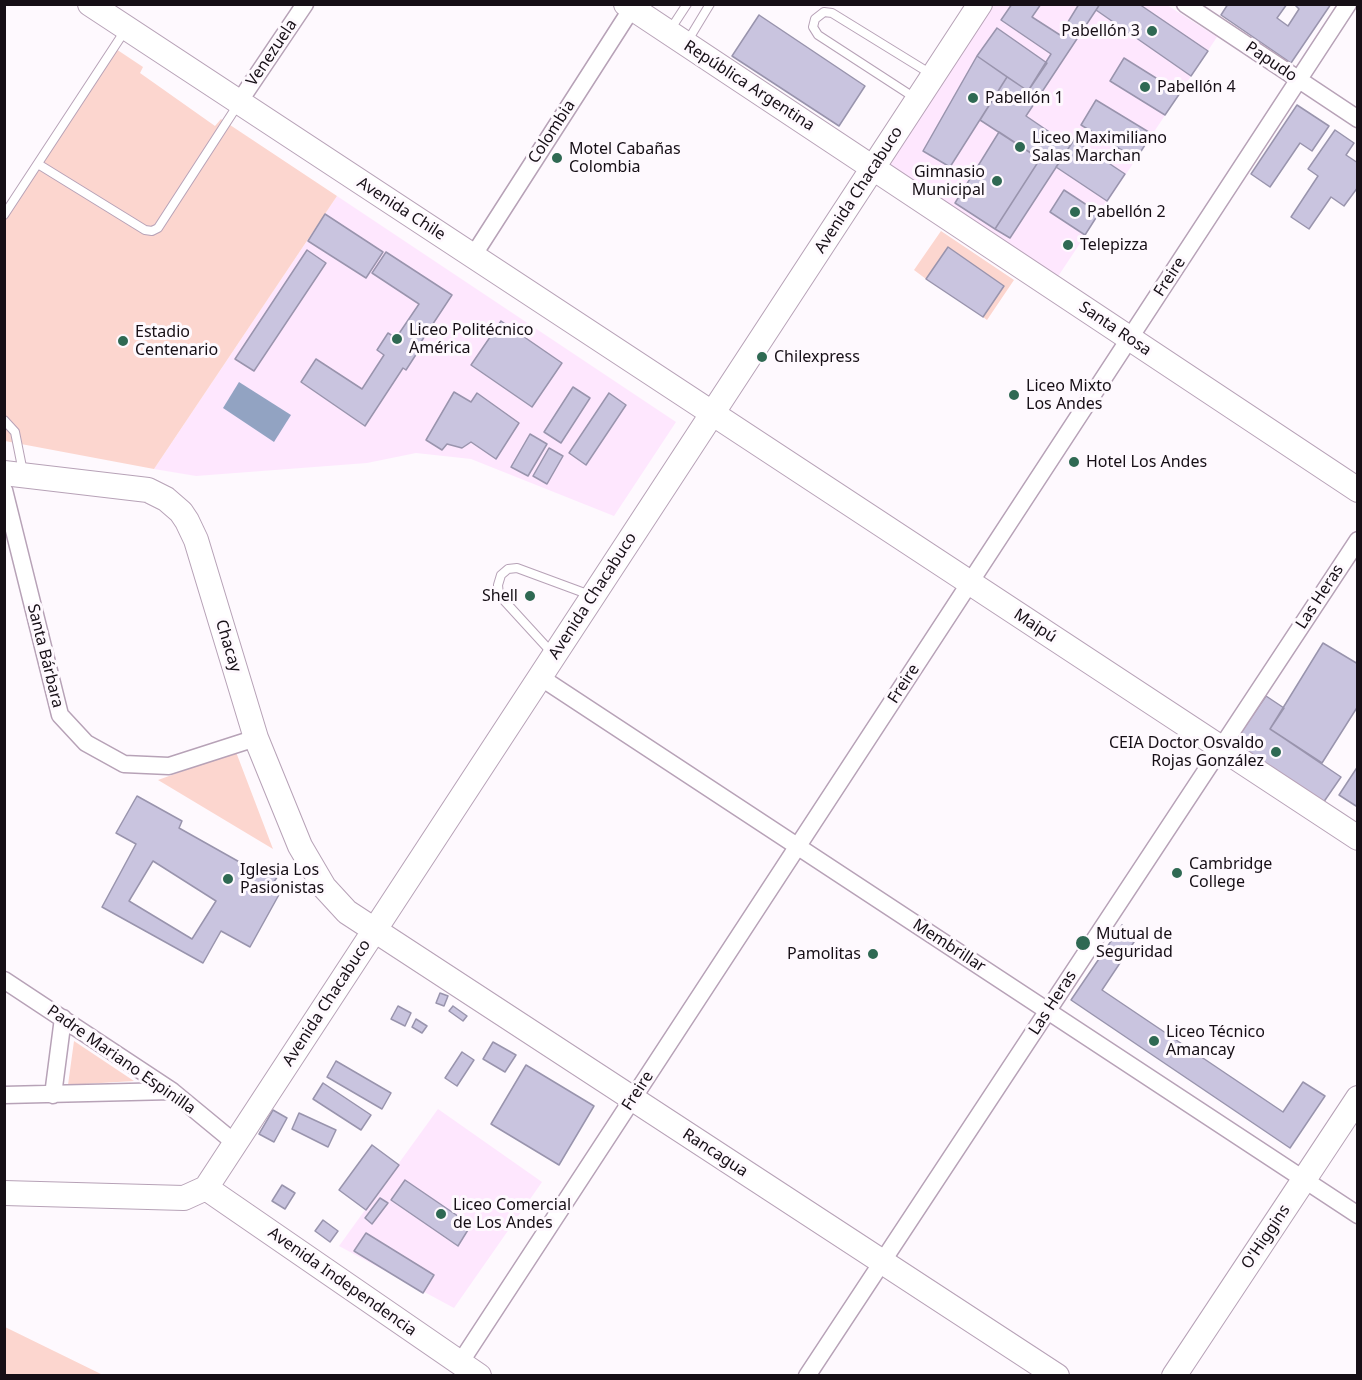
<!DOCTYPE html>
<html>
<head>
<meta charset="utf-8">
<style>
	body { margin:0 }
	#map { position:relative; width:1362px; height:1380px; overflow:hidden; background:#fef9fe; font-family:"Noto Sans",sans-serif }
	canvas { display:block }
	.frame { position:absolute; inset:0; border:6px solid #160f16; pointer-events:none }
</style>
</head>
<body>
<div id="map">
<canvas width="1362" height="1380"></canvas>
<div class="frame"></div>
</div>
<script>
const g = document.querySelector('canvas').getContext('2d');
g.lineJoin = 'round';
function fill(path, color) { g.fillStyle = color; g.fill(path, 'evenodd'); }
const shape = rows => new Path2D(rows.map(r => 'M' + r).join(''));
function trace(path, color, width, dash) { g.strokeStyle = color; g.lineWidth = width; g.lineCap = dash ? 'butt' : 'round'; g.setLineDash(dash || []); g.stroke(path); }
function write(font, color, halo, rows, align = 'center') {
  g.font = font + ' "Noto Sans",sans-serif'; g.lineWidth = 6; g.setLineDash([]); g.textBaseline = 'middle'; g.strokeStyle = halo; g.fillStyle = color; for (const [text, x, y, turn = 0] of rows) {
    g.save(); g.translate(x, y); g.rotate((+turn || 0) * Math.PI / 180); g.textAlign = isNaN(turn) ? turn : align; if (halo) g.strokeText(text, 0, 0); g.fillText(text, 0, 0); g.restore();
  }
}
const built = shape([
	[988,5,1167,5,1217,37,1057,278,884,164],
	[337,196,676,422,614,516,471,459,416,453,367,463,196,476,154,469],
	[438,1109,542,1182,454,1308,339,1246]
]);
const green = shape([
	[116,49,143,67,140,73,215,126,221,119,337,196,154,469,5,441,5,218],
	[941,231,1014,280,987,320,983,317,1004,286,948,247,926,279,914,270],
	[236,752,273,849,158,780],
	[74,1041,134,1081,68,1085],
	[4,1327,5,1327,103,1375,5,1375]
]);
const water = shape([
	[239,382,291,415,274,442,223,408]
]);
const building = shape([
	[1012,4,1041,4,1032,17,1060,35,1079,4,1100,4,1026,116,1070,146,1010,238,995,229,1040,159,980,120,1007,77,1028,91,1051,54,1001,20,1012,4],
	[1100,4,1139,4,1208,51,1191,76,1096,10,1100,4],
	[1228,4,1287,4,1277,18,1288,26,1299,9,1294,4,1331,4,1291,63,1221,15,1228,4],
	[759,15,865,86,839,126,732,56,759,15],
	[997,28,1047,63,1028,91,977,56,997,28],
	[977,56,1007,77,950,167,923,151,977,56],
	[1124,58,1180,93,1165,115,1110,81,1124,58],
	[1096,100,1152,134,1136,159,1081,125,1096,100],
	[1297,105,1329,126,1312,151,1300,143,1270,187,1251,174,1297,105],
	[1335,130,1354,143,1346,155,1358,163,1358,187,1344,206,1331,197,1309,229,1291,217,1318,176,1308,169,1335,130],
	[999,132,1040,159,995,229,955,203,999,132],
	[1074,140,1125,174,1107,201,1056,167,1074,140],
	[1064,190,1099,213,1085,235,1050,212,1064,190],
	[325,214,383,252,366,278,308,241,325,214],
	[948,247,1004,286,983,317,926,279,948,247],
	[307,250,326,263,254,371,235,359,307,250],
	[386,252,452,295,415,351,417,353,406,370,403,368,365,426,301,382,316,359,362,389,384,355,377,350,388,333,396,338,419,304,372,273,386,252],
	[501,321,562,363,532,407,471,365,501,321],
	[573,387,590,398,561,443,544,432,573,387],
	[454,392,471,402,477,393,519,423,496,459,471,442,462,448,447,444,442,450,426,440,454,392],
	[609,393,626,405,586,465,569,453,609,393],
	[530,434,547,444,528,476,511,467,530,434],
	[549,448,563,456,547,484,533,476,549,448],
	[1323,643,1358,664,1358,706,1322,763,1270,729,1323,643],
	[1266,696,1284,708,1270,729,1341,777,1323,803,1234,742,1266,696],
	[1358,766,1358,803,1356,806,1339,795,1358,766],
	[137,796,182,821,179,828,259,873,268,865,280,873,271,886,281,891,250,947,221,931,203,963,102,907,136,844,116,833,137,796],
	[153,861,216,901,192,939,129,901,153,861],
	[1122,925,1138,936,1102,990,1283,1112,1303,1082,1325,1096,1290,1148,1071,1000,1122,925],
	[440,993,448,996,444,1006,436,1003,440,993],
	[398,1006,411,1013,405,1026,391,1019,398,1006],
	[453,1006,467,1016,463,1021,449,1011,453,1006],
	[416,1019,427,1026,422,1033,412,1027,416,1019],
	[493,1042,516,1055,505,1072,483,1059,493,1042],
	[462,1052,474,1060,457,1086,445,1078,462,1052],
	[336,1061,391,1093,382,1109,327,1077,336,1061],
	[526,1065,594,1106,559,1165,491,1124,526,1065],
	[323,1083,371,1115,361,1130,313,1099,323,1083],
	[273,1110,287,1118,274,1142,259,1134,273,1110],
	[299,1113,336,1130,328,1147,292,1129,299,1113],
	[372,1145,399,1165,366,1210,339,1190,372,1145],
	[405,1180,471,1225,458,1246,391,1200,405,1180],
	[282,1185,295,1193,285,1209,272,1201,282,1185],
	[380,1198,388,1203,372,1224,365,1218,380,1198],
	[323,1220,338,1231,330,1242,315,1231,323,1220],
	[366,1233,434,1275,423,1293,354,1251,366,1233]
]);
const service = shape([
	[670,30,687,4],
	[687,42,710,4],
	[915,98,818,35,813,27,815,19,824,12,832,13,931,74],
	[38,164,145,230,152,231,158,228,239,103],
	[4,215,126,29],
	[4,420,15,432,23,472],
	[553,654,499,595,498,585,501,575,508,569,517,568,590,595]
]);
const minor = shape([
	[1185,4,1358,119],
	[239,102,305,4],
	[473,256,632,8],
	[4,490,60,715,86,743,124,764,169,766,256,738],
	[540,677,1358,1215],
	[4,980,172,1091,235,1143],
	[4,1095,172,1091],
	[53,1095,63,1018],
	[460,1363,1348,4],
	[807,1376,1358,540]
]);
const secondary = shape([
	[90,4,1358,838],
	[626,4,1358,490],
	[4,473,148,490,166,499,181,512,187,521,196,540,256,738,300,846,324,887,347,912,1057,1376],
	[206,1188,980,4],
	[206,1188,479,1376],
	[4,1193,184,1198,206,1188],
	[1174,1376,1358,1098]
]);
const markers = [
	[1152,31,6,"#2f6953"],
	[1145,87,6,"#2f6953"],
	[973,98,6,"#2f6953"],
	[1020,147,6,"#2f6953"],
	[557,158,6,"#2f6953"],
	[997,181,6,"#2f6953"],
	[1075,212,6,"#2f6953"],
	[1068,245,6,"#2f6953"],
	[397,339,6,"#2f6953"],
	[123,341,6,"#2f6953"],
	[762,357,6,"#2f6953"],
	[1014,395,6,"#2f6953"],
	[1074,462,6,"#2f6953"],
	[530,596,6,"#2f6953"],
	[1276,752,6,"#2f6953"],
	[1177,873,6,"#2f6953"],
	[228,879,6,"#2f6953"],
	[1083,943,8,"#2f6953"],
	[873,954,6,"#2f6953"],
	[1154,1041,6,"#2f6953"],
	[441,1214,6,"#2f6953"]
];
const poiNames = [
	["Pabellón 3",1140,31,"right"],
	["Pabellón 4",1157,87],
	["Pabellón 1",985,98],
	["Liceo Maximiliano",1032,138],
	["Salas Marchan",1032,156],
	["Motel Cabañas",569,149],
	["Colombia",569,167],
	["Gimnasio",985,172,"right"],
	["Municipal",985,190,"right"],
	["Pabellón 2",1087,212],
	["Telepizza",1080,245],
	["Liceo Politécnico",409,330],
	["América",409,348],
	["Estadio",135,332],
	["Centenario",135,350],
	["Chilexpress",774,357],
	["Liceo Mixto",1026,386],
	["Los Andes",1026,404],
	["Hotel Los Andes",1086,462],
	["Shell",518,596,"right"],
	["CEIA Doctor Osvaldo",1264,743,"right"],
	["Rojas González",1264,761,"right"],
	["Cambridge",1189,864],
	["College",1189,882],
	["Iglesia Los",240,870],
	["Pasionistas",240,888],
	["Mutual de",1096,934],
	["Seguridad",1096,952],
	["Pamolitas",861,954,"right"],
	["Liceo Técnico",1166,1032],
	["Amancay",1166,1050],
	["Liceo Comercial",453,1205],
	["de Los Andes",453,1223]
];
const streetNames = [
	["Venezuela",272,53,-56],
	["Papudo",1271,62,34],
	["República Argentina",749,86,33],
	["Colombia",552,132,-57],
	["Avenida Chacabuco",859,190,-57],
	["Avenida Chile",401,209,33],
	["Freire",1170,277,-57],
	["Santa Rosa",1115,329,34],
	["Avenida Chacabuco",593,596,-57],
	["Las Heras",1320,597,-57],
	["Maipú",1035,626,33],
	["Chacay",228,646,73],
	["Santa Bárbara",45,656,76],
	["Freire",904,684,-57],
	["Membrillar",949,946,33],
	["Avenida Chacabuco",327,1003,-57],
	["Las Heras",1053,1003,-57],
	["Padre Mariano Espinilla",121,1060,35],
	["Freire",638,1091,-57],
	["Rancagua",715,1153,33],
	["O'Higgins",1266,1237,-56],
	["Avenida Independencia",342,1282,35]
];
fill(built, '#fee7fe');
fill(green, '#fcd6cf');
fill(water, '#92a3c2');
fill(building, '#c9c4df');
trace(building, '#9994ad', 1.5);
trace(service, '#b7a2b7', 10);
trace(minor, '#b7a2b7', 19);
trace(secondary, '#b7a2b7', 26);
trace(service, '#fff', 8);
trace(minor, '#fff', 16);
trace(secondary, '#fff', 24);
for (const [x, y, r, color] of markers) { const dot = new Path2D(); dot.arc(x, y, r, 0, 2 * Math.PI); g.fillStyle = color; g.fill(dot); trace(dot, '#fef9fe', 2); }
write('16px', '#160f16', '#fef9fe', poiNames, 'left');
write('16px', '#160f16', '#fef9fe', streetNames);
</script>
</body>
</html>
